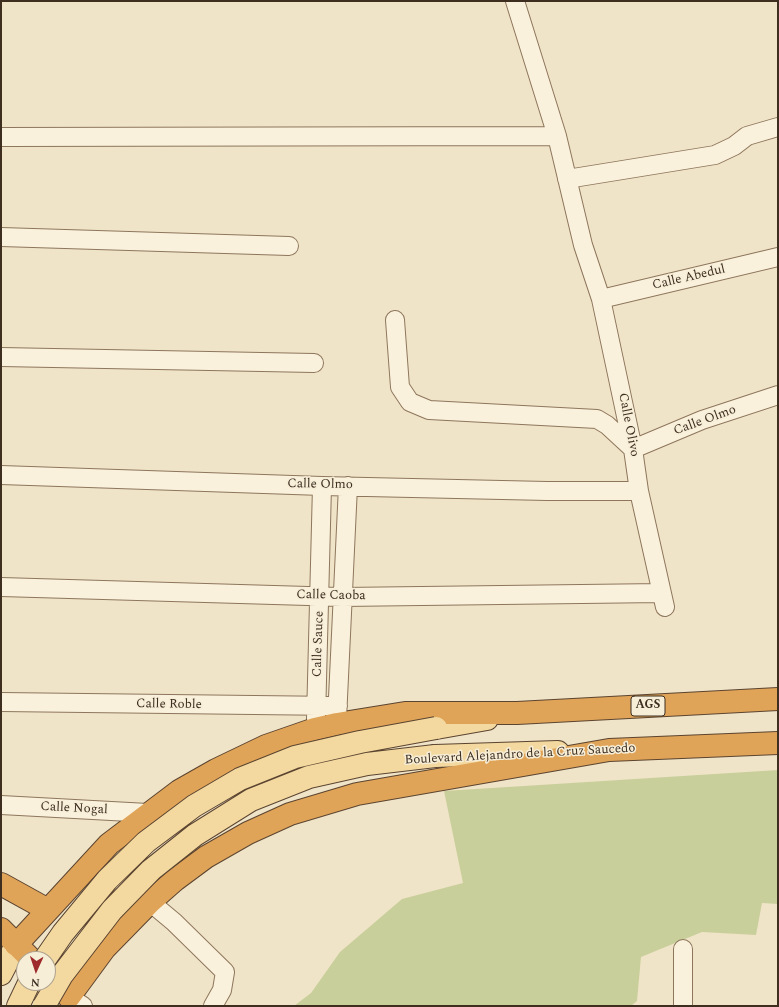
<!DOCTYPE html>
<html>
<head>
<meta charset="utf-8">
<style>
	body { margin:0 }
	#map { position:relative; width:779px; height:1007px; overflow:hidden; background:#f0e4c8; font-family:Spectral,serif }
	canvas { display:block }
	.frame { position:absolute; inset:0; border:2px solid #3d2e20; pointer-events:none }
	.north { position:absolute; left:16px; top:951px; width:40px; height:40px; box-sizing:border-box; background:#f7eed8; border:1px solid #ada18e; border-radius:50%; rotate:183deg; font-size:11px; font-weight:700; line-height:16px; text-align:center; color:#3d2e20 }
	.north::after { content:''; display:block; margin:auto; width:14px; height:18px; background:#9e2a2b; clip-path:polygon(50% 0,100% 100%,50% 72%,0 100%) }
</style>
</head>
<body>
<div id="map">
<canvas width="779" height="1007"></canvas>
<div class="frame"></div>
<div class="north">N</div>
</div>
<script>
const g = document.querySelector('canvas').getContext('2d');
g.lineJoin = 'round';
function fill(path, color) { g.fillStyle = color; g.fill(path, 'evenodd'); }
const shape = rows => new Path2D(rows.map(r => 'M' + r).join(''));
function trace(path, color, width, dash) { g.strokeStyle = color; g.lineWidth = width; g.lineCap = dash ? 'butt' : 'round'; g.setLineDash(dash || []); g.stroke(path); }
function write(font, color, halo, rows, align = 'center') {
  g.font = font + ' Spectral,serif'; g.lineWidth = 3; g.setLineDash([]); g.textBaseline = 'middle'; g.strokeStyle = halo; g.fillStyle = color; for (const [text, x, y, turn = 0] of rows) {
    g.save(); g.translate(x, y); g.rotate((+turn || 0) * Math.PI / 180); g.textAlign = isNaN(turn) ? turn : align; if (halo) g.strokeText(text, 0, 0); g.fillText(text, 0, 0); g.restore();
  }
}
const green = shape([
	[778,770,778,904,762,903,756,935,702,932,641,957,637,1001,631,1006,294,1006,311,993,340,952,402,899,463,883,444,791]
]);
const minor = shape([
	[515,1,557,136,583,245,601,299,633,449,639,491,665,607],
	[1,137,557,136],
	[567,179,715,155,734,146,747,136,778,127],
	[1,237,289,246],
	[601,299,778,257],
	[395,320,400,387,410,402,429,410,597,419,607,425,633,449,702,420,778,395],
	[1,357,314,363],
	[1,475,322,486,547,491,639,491],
	[1,587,342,597,661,593],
	[1,702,338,706],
	[316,719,322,486],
	[337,719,348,486],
	[1,805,148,813],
	[150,902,174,922,225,972,222,990,213,1006],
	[69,997,83,1006],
	[683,1006,683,949]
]);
const major = shape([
	[436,728,487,719],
	[435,756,558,752],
	[1,974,16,945],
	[18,1006,29,983]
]);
const highway = shape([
	[1,884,48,910],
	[1,929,31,959],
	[16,945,109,844,179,791,216,770,266,746,315,729,337,724,405,713,517,713,778,699],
	[48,976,69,997,105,948,150,902,175,880,206,857,248,833,290,814,357,794,609,750,778,743]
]);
const majorBridge = shape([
	[45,959,63,933,107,880,146,842,194,806,240,779,295,757,360,742,436,728],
	[44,1006,62,975,112,910,151,870,195,835,251,800,309,777,367,764,435,756]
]);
const shields = [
	[648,706,34]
];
const shieldNames = [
	["AGS",648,706]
];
const streetNames = [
	["Calle Abedul",689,278,-13],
	["Calle Olmo",705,421,-20],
	["Calle Olivo",628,425,79],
	["Calle Olmo",320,485,1],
	["Calle Caoba",331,596,1],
	["Calle Sauce",319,644,-88],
	["Calle Roble",169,705,1],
	["Boulevard Alejandro de la Cruz Saucedo",520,755,-3],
	["Calle Nogal",74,809,3]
];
fill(green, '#c9cf9b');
trace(minor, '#8d765c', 20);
trace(major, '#5b4430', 24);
trace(highway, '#5b4430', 24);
trace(minor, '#faf1dc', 18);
trace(major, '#f3d9a0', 22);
trace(highway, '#e0a458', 22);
trace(majorBridge, '#5b4430', 24, []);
trace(majorBridge, '#f3d9a0', 22);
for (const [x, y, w] of shields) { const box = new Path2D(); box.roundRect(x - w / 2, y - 10, w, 20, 3); g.fillStyle = '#f7eed8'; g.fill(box); trace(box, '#3d2e20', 1); }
write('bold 12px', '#3d2e20', null, shieldNames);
write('13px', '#3d2e20', '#f7eed8', streetNames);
</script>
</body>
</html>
